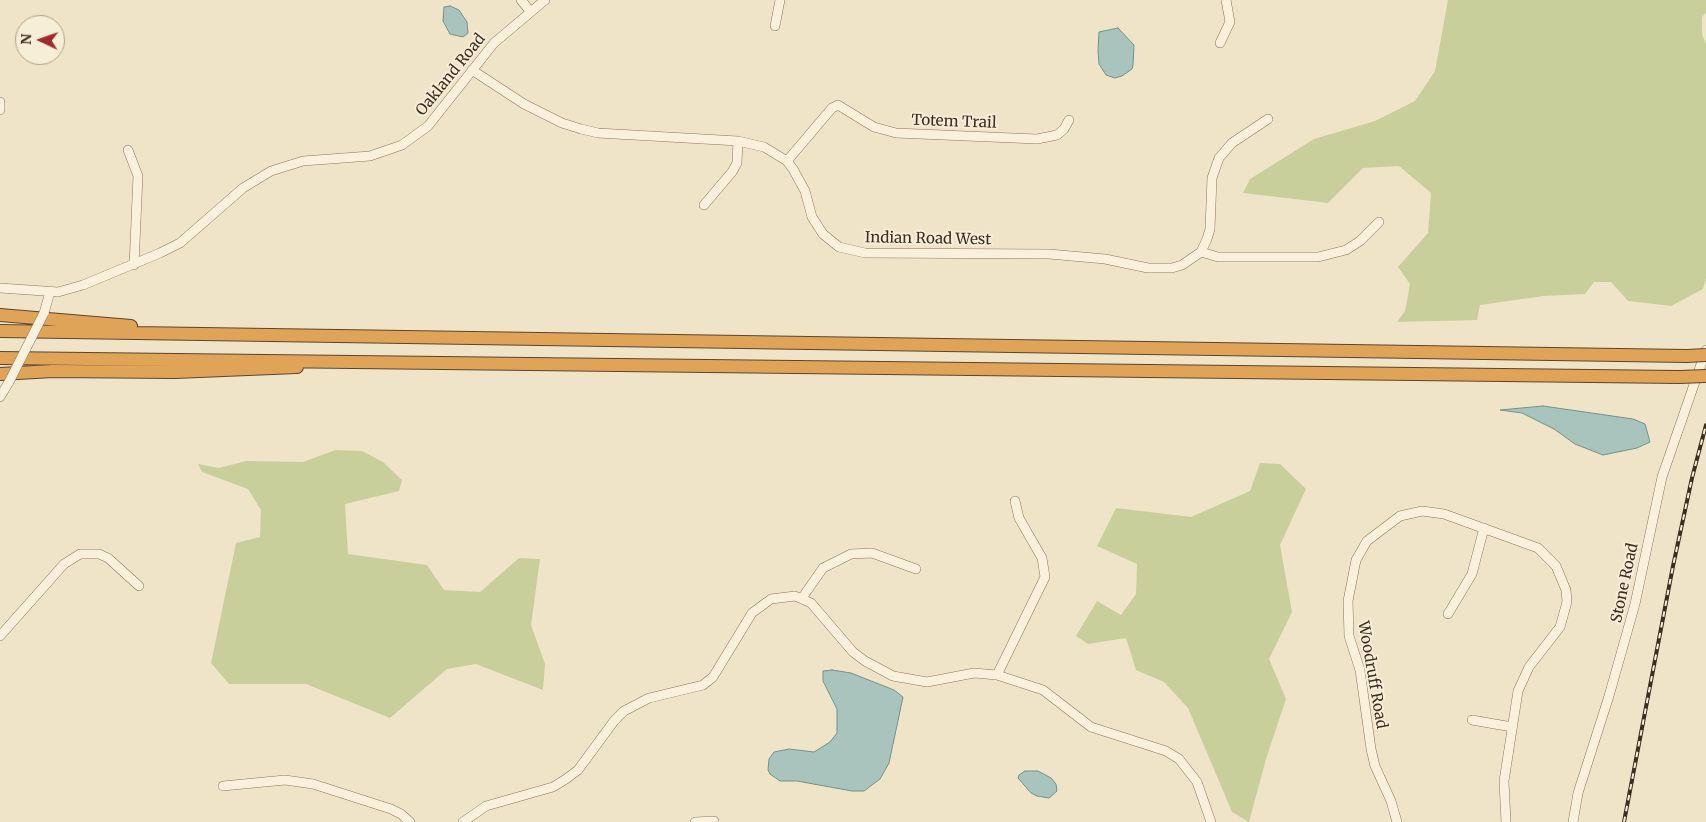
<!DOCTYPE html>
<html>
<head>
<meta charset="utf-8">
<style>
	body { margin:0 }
	#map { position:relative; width:1706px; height:822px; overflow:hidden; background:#f0e4c8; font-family:Merriweather,serif }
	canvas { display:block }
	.north { position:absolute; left:15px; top:15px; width:50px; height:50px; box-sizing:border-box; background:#f7eed8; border:1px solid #ada18e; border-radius:50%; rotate:273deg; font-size:14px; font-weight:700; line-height:20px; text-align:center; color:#3d2e20 }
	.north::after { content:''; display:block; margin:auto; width:18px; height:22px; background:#9e2a2b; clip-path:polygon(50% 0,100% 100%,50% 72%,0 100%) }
</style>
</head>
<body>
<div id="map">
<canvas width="1706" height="822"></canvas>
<div class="north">N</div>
</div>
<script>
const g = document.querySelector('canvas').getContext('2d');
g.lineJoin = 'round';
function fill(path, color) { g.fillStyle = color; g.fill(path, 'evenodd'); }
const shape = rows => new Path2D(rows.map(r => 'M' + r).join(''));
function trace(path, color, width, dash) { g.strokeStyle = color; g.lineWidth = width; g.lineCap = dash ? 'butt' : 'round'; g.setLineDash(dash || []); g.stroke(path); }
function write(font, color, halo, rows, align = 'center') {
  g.font = font + ' Merriweather,serif'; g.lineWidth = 4; g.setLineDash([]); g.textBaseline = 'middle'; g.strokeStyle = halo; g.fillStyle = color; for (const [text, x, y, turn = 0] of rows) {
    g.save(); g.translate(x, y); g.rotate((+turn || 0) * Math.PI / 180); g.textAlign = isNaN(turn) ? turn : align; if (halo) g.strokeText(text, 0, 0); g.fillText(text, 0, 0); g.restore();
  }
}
const green = shape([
	[1448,0,1706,0,1706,13,1702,17,1702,34,1706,44,1706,278,1703,289,1671,306,1628,301,1611,282,1594,282,1585,294,1544,296,1480,305,1477,320,1397,322,1405,311,1410,284,1398,267,1428,233,1431,193,1399,166,1363,168,1328,203,1243,193,1250,179,1314,139,1375,121,1415,101,1435,71],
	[335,450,362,451,383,462,402,480,399,491,345,504,348,554,427,565,444,590,480,592,519,558,540,559,531,625,545,664,543,690,476,664,447,669,390,718,306,684,229,684,211,663,236,543,260,537,261,510,248,489,202,472,198,464,219,468,246,461,303,462],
	[1260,463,1280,464,1306,489,1280,545,1292,612,1269,659,1286,699,1266,759,1249,822,1232,812,1188,708,1164,682,1136,670,1126,638,1088,644,1076,636,1097,601,1121,615,1136,594,1137,564,1097,546,1116,508,1191,517,1250,491]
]);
const water = shape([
	[450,6,459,10,467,22,468,33,463,37,450,34,443,21,444,7,450,6],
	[1118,28,1134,45,1133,65,1132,69,1122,76,1115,78,1106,75,1099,64,1098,51,1099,32,1118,28],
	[1543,406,1633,419,1645,424,1650,442,1637,448,1603,455,1575,444,1554,429,1522,413,1500,410,1543,406],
	[832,670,851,673,894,690,903,697,889,763,880,779,864,791,852,791,797,781,780,781,770,774,768,770,769,759,774,752,789,749,814,752,830,742,837,733,837,709,823,681,823,671,832,670],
	[1025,771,1038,771,1051,778,1056,784,1057,791,1049,798,1037,796,1031,793,1018,778,1019,775,1025,771]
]);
const minor = shape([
	[521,0,530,11],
	[775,26,780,0],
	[1220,43,1230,22,1226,0],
	[472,70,524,104,562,123,581,129,598,133,738,141,764,147,787,161,793,169,805,191,812,217,823,234,839,247,865,253,1049,254,1105,259,1148,268,1172,268,1182,265,1201,252,1207,239,1210,229,1212,178,1219,158,1232,143,1268,119],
	[0,102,0,110],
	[128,150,138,176,134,265],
	[787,161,832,108,838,105,874,127,896,133,1037,139,1057,135,1064,129,1069,120],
	[704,205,732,172,737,163,738,141],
	[1201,252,1218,257,1318,257,1346,250,1360,241,1379,222],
	[0,288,58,292,83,285,160,253,180,243,243,188,271,171,303,161,370,156,402,145,428,126,494,43,545,0],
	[44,313,50,292],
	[0,397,9,382],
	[802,598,823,568,851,554,872,553,916,569],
	[1448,614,1472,574,1484,528],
	[0,636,64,564,80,554,99,554,108,558,139,586],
	[997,675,1045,577,1042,558,1019,518,1015,501],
	[1472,720,1512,727],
	[223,786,285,780,313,784,391,809,401,814,410,822],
	[463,822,486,806,553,787,566,779,578,770,614,721,624,711,649,698,703,685,713,677,752,613,771,599,795,596,811,603,853,652,865,661,893,676,927,682,974,673,997,675,1043,690,1091,727,1166,751,1179,759,1197,782,1211,822],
	[695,822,714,821],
	[1397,822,1391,801,1375,766,1371,749,1360,670,1349,636,1348,601,1356,560,1367,541,1400,516,1422,511,1444,514,1538,548,1556,566,1566,590,1567,602,1560,627,1529,667,1518,691,1504,781,1506,822],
	[1573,822,1578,793,1609,696,1635,604,1662,477,1706,350]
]);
const highway = shape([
	[0,315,131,326],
	[0,331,1687,356],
	[0,358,1679,377],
	[0,374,53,371,175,372,297,367]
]);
const rail = shape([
	[1624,822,1673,566,1692,478,1706,425]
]);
const minorBridge = shape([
	[9,382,44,313]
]);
const highwayBridge = shape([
	[1687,356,1706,355],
	[1679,377,1706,376]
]);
const streetNames = [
	["Oakland Road",451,75,-51],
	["Totem Trail",954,122,2],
	["Indian Road West",928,239,1],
	["Stone Road",1625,583,-78],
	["Woodruff Road",1372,675,80]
];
fill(green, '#c9cf9b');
fill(water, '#a9c4bc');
trace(water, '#6f938a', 1);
trace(minor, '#8d765c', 10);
trace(highway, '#5b4430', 14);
trace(minor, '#faf1dc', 9);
trace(highway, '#e0a458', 12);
trace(rail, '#3d2e20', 4);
trace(rail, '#f7eed8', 2, [5.5]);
trace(minorBridge, '#8d765c', 10, []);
trace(highwayBridge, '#5b4430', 14, []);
trace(minorBridge, '#faf1dc', 9);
trace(highwayBridge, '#e0a458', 12);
write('15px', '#3d2e20', '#f7eed8', streetNames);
</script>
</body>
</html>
